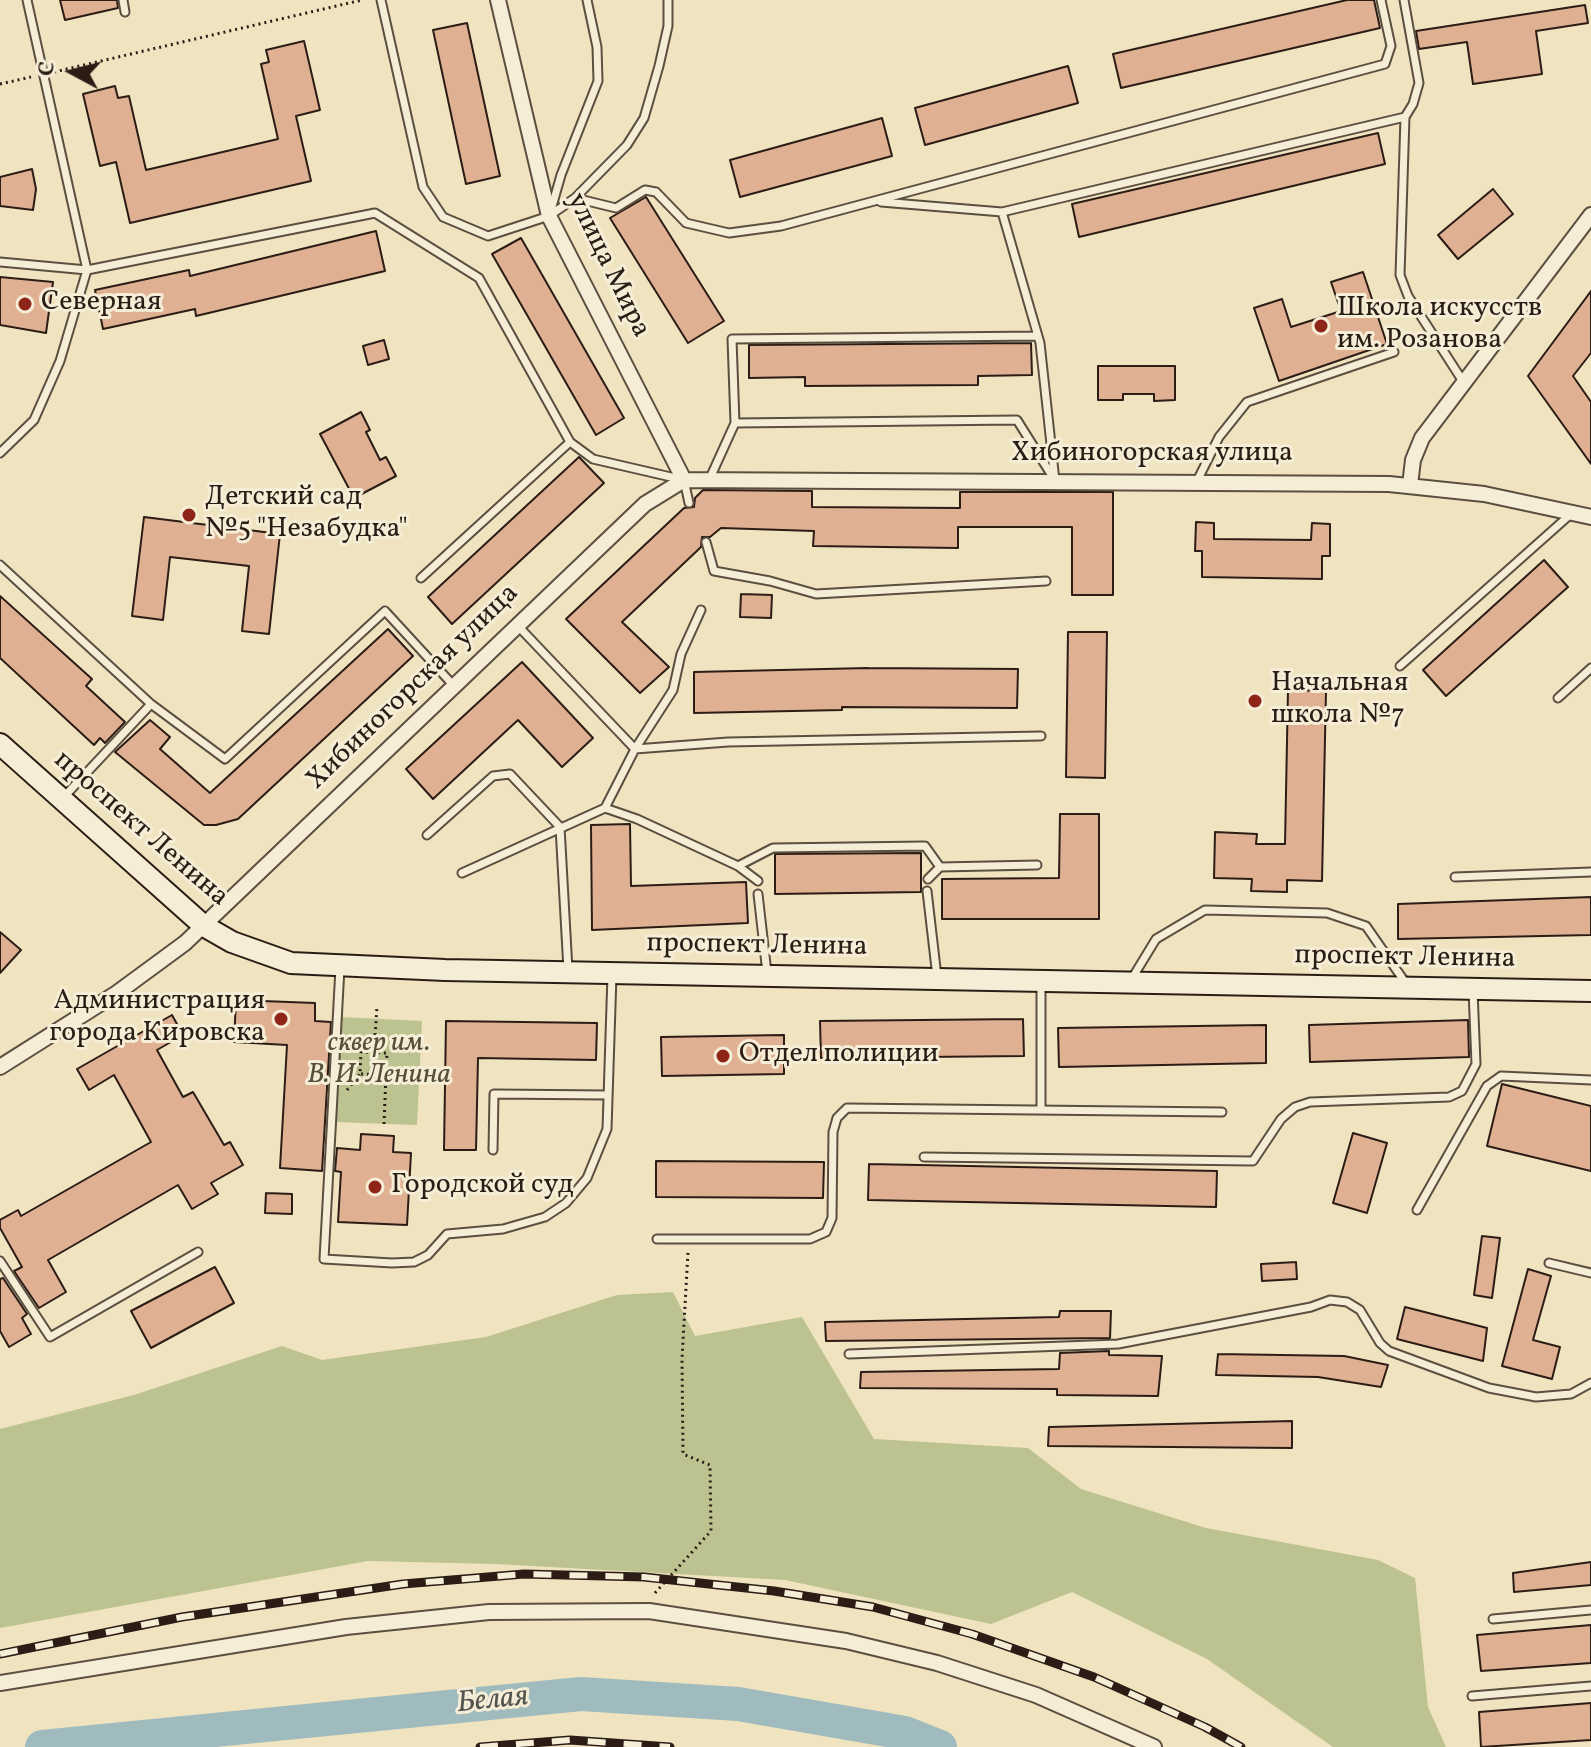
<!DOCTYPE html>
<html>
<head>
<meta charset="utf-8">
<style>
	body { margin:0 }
	#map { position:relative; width:1591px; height:1747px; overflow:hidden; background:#f0e3c0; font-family:Vollkorn,serif }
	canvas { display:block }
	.north { position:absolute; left:32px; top:32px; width:80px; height:80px; -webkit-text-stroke:6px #f5edd6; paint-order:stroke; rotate:277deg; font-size:22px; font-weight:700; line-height:32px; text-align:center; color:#2b1d15 }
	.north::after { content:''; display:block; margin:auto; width:28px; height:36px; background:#2b1d15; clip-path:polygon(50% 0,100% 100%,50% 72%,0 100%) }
</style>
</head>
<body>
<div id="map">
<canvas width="1591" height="1747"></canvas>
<div class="north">С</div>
</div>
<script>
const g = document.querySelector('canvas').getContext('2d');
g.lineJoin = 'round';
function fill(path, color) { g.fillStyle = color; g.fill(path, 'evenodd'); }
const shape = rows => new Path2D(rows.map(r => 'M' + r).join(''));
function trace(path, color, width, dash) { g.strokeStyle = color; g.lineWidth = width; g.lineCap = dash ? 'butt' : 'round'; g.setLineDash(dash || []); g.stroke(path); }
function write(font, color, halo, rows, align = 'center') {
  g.font = font + ' Vollkorn,serif'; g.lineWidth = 6; g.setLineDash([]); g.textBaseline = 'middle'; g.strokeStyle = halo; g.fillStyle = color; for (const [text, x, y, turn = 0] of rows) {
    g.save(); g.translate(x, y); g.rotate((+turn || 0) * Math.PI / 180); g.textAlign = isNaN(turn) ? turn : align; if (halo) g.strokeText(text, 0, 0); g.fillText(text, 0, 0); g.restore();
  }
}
const green = shape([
	[340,1017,422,1021,417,1125,335,1122],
	[673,1292,695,1336,802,1317,874,1439,1028,1448,1081,1489,1206,1528,1378,1560,1415,1578,1428,1707,1446,1747,1333,1747,1207,1659,1072,1592,991,1624,785,1580,496,1564,368,1561,0,1628,0,1429,134,1395,282,1346,322,1360,486,1337,617,1295]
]);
const river = shape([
	[42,1747,581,1694,738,1704,905,1733,940,1747]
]);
const building = shape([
	[60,0,117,0,118,8,65,20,60,0],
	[1347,0,1374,0,1380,28,1121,88,1113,54,1347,0],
	[1585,5,1588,23,1536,31,1542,74,1473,84,1467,42,1419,49,1416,31,1585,5],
	[467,23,500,176,466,184,433,30,467,23],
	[304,41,320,110,296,116,311,181,130,223,116,162,100,166,83,94,115,86,118,98,129,96,146,170,278,139,261,64,269,62,266,50,304,41],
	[1068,66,1078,103,925,145,915,108,1068,66],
	[882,118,892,156,740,197,730,160,882,118],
	[1378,133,1385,164,1079,237,1072,204,1378,133],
	[32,169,36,189,33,210,0,206,0,177,32,169],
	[1493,189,1513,214,1458,259,1438,235,1493,189],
	[646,197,724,321,688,343,610,218,646,197],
	[376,231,385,271,196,316,195,309,103,329,95,290,189,270,190,276,376,231],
	[521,238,624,418,596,435,492,254,521,238],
	[1363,272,1387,344,1279,381,1254,308,1282,299,1291,327,1341,311,1331,282,1363,272],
	[0,277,53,282,46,333,0,325,0,277],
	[1591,291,1591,353,1573,376,1591,402,1591,464,1528,376,1591,291],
	[384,340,389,359,368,365,363,346,384,340],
	[1031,343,1032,375,978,376,978,385,805,386,805,377,749,378,749,345,1031,343],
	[1098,366,1175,366,1175,400,1154,401,1154,394,1123,394,1123,400,1098,400,1098,366],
	[361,412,370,430,366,432,380,460,386,457,396,476,354,498,320,434,361,412],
	[579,457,604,483,452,624,428,597,579,457],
	[703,490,812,491,812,507,960,508,960,492,1113,492,1113,595,1072,595,1072,527,958,527,958,548,813,546,814,531,721,528,710,537,702,537,701,547,622,622,669,667,640,693,566,619,684,508,694,507,695,498,703,490],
	[144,517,280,534,269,634,242,631,249,566,170,557,163,620,132,616,144,517],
	[1196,522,1214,523,1214,539,1311,540,1312,523,1330,524,1330,556,1322,556,1322,579,1202,577,1202,551,1195,551,1196,522],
	[1544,560,1568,587,1446,696,1423,670,1544,560],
	[741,594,772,595,771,618,740,617,741,594],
	[0,596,92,679,86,686,125,722,105,743,100,738,94,745,0,658,0,596],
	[388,629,413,656,238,819,216,825,204,825,115,752,150,720,170,737,160,749,210,793,388,629],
	[1068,632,1107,632,1105,778,1066,777,1068,632],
	[522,662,593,738,562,767,518,720,433,799,406,769,522,662],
	[868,668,1018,669,1017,708,842,707,842,710,694,713,694,672,868,668],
	[1288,690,1326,691,1322,881,1287,880,1287,892,1251,891,1252,879,1214,878,1215,832,1257,834,1256,844,1285,844,1288,690],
	[1060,814,1099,814,1099,919,942,919,942,879,1059,878,1060,814],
	[630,824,631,886,746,882,748,923,592,930,591,825,630,824],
	[921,853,921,892,775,894,775,854,921,853],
	[1591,897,1591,935,1398,939,1398,904,1591,897],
	[0,932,21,950,0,973,0,932],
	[236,1000,315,1003,315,1021,331,1022,322,1171,280,1168,287,1045,234,1042,236,1000],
	[172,1015,183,1035,157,1050,183,1097,193,1092,224,1145,230,1142,243,1165,211,1183,218,1194,192,1209,178,1185,48,1260,66,1292,39,1308,14,1271,22,1267,0,1228,0,1220,18,1210,21,1216,151,1142,114,1075,89,1090,77,1069,172,1015],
	[1023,1019,1024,1056,821,1058,820,1021,1023,1019],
	[1468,1020,1469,1057,1310,1062,1309,1025,1468,1020],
	[446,1021,597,1023,596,1060,478,1058,476,1150,444,1150,446,1021],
	[1266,1025,1266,1063,1059,1067,1058,1028,1266,1025],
	[784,1035,784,1074,662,1076,661,1037,784,1035],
	[1502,1084,1591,1106,1591,1171,1487,1146,1502,1084],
	[1353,1133,1387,1143,1367,1213,1333,1203,1353,1133],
	[361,1134,394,1136,393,1152,411,1153,407,1225,338,1222,341,1172,335,1171,337,1148,360,1150,361,1134],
	[656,1161,824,1162,823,1198,656,1197,656,1161],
	[869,1164,1217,1171,1216,1207,868,1200,869,1164],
	[266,1193,292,1194,292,1214,265,1213,266,1193],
	[1482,1236,1500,1238,1492,1298,1474,1295,1482,1236],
	[1296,1262,1297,1279,1262,1281,1261,1264,1296,1262],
	[215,1267,234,1303,151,1348,131,1311,215,1267],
	[1528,1269,1551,1276,1533,1340,1560,1347,1552,1379,1502,1366,1528,1269],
	[3,1278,27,1314,22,1318,31,1334,9,1347,0,1331,0,1279,3,1278],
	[1405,1307,1487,1328,1483,1361,1397,1339,1405,1307],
	[1060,1311,1111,1311,1110,1338,826,1341,825,1322,1059,1317,1060,1311],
	[1109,1351,1109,1355,1162,1356,1158,1396,1057,1395,1057,1389,860,1388,861,1372,1059,1369,1060,1353,1109,1351],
	[1218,1354,1344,1356,1388,1365,1381,1387,1318,1377,1216,1375,1218,1354],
	[1292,1421,1292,1448,1048,1446,1049,1427,1292,1421],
	[1591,1562,1591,1585,1514,1592,1513,1573,1591,1562],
	[1591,1625,1591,1663,1481,1671,1477,1635,1591,1625],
	[1591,1703,1591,1740,1481,1747,1479,1712,1591,1703]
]);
const path = shape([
	[54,72,362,0],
	[0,84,31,77],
	[374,1053,377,1006],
	[347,1090,360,1074],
	[384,1124,386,1075,360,1074,361,1052,387,1053,386,1075],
	[655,1593,711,1531,710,1465,683,1454,682,1359,688,1252]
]);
const service = shape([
	[123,0,125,12],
	[381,0,423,187,443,217,488,236,549,216,575,198,627,145,644,118,659,66,668,26,668,0],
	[1405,117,1400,275,1408,296,1464,383],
	[575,198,616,208,645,190,656,192,686,223,729,233,781,226,1385,64,1391,46,1381,0],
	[881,202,1002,212],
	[551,210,561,175,598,81,597,47,587,0],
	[0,262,87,270,375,213,479,278,570,442,421,578],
	[735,423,732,339,1038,336],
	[570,442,593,459,684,480,689,503],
	[0,453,34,420,60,361,87,270,27,0],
	[710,478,735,423,1017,420,1054,479],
	[1055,481,1040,343,1002,212,1405,117,1413,104,1419,83,1404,0],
	[1197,481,1219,437,1247,402,1394,352],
	[706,542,714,571,770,581,816,594,1046,581],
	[0,565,151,704,225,759,385,611,454,686],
	[1400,666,1572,513],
	[1558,698,1591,668],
	[635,749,728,742,1041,736],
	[635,749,673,690,681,654,701,610],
	[62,799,151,704],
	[605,808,637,819,738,866,758,881],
	[427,835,493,776,510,774,560,827,568,970],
	[738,866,773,848,925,846,940,867],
	[462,873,605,808,635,749,518,626],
	[1455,877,1591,872],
	[928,879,940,867,1037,865],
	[927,891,937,977],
	[758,894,767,973],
	[340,968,324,1259,392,1263,414,1262,428,1255,447,1234,503,1229,545,1217,566,1203,587,1178,607,1129,612,975],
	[1131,980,1156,939,1205,910,1327,913,1366,926,1407,985],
	[1041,984,1041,1110],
	[493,1150,494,1094,607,1095],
	[924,1157,1253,1161,1281,1119,1295,1107,1310,1102,1449,1097,1462,1091,1476,1064,1473,990],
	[1417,1210,1487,1086,1501,1076,1591,1080],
	[657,1239,810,1239,826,1232,832,1218,833,1132,837,1118,847,1108,1222,1112],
	[0,1261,50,1337,198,1252],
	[1549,1263,1591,1273],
	[849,1354,1118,1344,1311,1307,1330,1300,1347,1302,1360,1310,1380,1343,1389,1351,1489,1388,1536,1397,1571,1394,1591,1383],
	[1493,1619,1591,1610],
	[1472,1696,1591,1686]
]);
const minor = shape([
	[498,0,549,216,684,480],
	[1410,485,1413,460,1422,438,1591,215],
	[0,1067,117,993,185,943,645,504,684,480,1389,484,1484,494,1591,517],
	[0,1683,346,1627,489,1612,649,1611,846,1641,937,1663,1036,1695,1154,1747]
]);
const secondary = shape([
	[0,744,204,926,232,942,291,963,445,970,1591,991]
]);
const rail = shape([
	[0,1654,182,1617,403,1584,524,1574,644,1577,774,1591,873,1607,972,1634,1094,1677,1205,1727,1241,1747],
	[480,1747,570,1740,670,1747]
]);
const markers = [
	[25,304,8,"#8f2418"],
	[1321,326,8,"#8f2418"],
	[189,515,8,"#8f2418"],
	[1255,701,8,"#8f2418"],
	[281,1019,8,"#8f2418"],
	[723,1056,8,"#8f2418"],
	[375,1187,8,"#8f2418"]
];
const streetNames = [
	["улица Мира",607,266,64],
	["Хибиногорская улица",1152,455],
	["Хибиногорская улица",414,688,-44],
	["проспект Ленина",140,830,41],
	["проспект Ленина",757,947,1],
	["проспект Ленина",1405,959,1]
];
const poiNames = [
	["Северная",41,304],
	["Школа искусств",1337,310],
	["им. Розанова",1337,342],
	["Детский сад",205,499],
	["№5 \"Незабудка\"",205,531],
	["Начальная",1271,685],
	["школа №7",1271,717],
	["Администрация",265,1003,"right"],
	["города Кировска",265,1035,"right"],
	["Отдел полиции",739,1056],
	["Городской суд",391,1187]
];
const parkNames = [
	["сквер им.",379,1045],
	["В. И. Ленина",379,1077]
];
const waterNames = [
	["Белая",493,1702,-6]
];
fill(green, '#bcc390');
trace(river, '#9fbbbd', 34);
fill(building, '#e0b093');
trace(building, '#2b1d15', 2);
trace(service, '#5c4e40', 11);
trace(minor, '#5c4e40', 18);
trace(secondary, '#2b1d15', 24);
trace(path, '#2b1d15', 3, [2, 4]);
trace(service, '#f5edd6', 7);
trace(minor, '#f5edd6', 14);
trace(secondary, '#f5edd6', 20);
trace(rail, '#2b1d15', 9);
trace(rail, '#f5edd6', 6, [18]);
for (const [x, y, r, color] of markers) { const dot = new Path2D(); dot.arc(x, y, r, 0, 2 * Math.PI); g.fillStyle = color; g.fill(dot); trace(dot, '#f5edd6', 3); }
write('28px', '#2b1d15', '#f5edd6', streetNames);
write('28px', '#2b1d15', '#f5edd6', poiNames, 'left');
write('italic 28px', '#564f3a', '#f5edd6', parkNames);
write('italic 30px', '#545450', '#f5edd6', waterNames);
</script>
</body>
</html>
